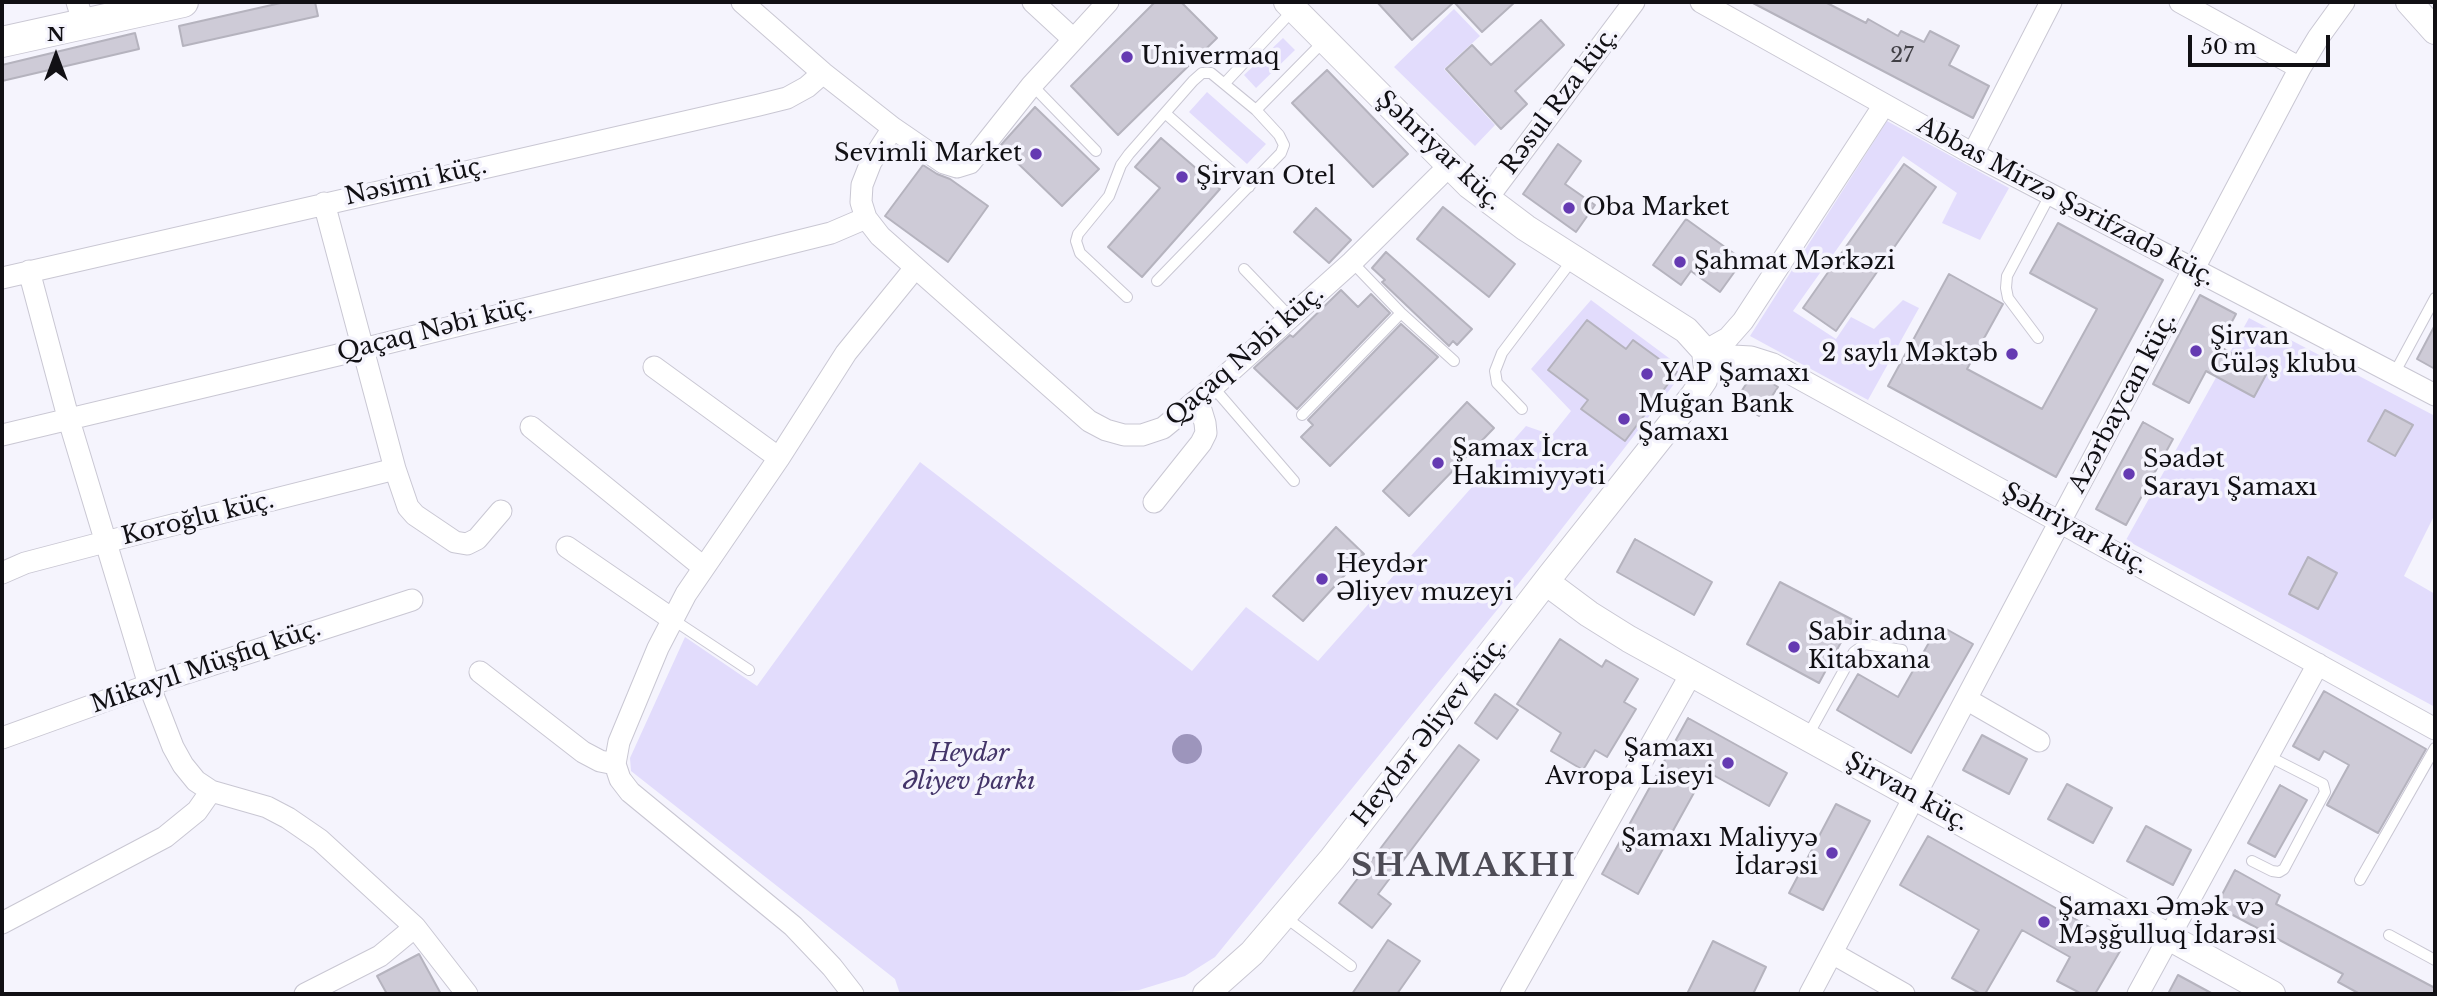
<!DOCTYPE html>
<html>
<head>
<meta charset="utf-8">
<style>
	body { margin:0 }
	#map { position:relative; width:2437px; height:996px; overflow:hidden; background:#f5f4fd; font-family:"Libre Baskerville",serif }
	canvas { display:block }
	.frame { position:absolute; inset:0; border:4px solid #111014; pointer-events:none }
	.north { position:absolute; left:21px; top:21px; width:70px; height:70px; -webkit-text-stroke:5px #f5f4fd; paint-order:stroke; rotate:0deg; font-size:19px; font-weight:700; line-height:28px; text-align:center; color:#111014 }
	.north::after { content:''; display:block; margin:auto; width:24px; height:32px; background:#111014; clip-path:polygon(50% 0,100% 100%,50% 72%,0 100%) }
	.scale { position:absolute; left:2188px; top:35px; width:142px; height:32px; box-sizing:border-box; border:4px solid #111014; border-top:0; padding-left:9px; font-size:21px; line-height:24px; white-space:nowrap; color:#111014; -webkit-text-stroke:5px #f5f4fd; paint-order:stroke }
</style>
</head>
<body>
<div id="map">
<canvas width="2437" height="996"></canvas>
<div class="frame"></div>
<div class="north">N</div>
<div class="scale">50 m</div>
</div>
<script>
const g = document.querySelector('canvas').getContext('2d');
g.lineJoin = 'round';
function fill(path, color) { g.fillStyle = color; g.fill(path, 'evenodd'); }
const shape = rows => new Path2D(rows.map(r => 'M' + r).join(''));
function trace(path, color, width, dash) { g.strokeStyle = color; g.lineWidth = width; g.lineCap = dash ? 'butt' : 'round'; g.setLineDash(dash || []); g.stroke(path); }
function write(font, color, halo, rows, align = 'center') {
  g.font = font + ' "Libre Baskerville",serif'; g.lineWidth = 7; g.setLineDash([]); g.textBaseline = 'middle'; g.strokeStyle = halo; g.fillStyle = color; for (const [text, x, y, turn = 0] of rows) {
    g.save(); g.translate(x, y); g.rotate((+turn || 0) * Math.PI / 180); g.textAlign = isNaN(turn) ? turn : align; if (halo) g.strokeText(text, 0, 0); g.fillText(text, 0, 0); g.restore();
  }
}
const green = shape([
	[1454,9,1480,36,1444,69,1495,125,1475,146,1394,67],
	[1283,38,1295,50,1256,88,1244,75],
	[1207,92,1266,144,1247,164,1189,112],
	[1887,121,2009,188,1980,240,1942,223,1957,193,1903,156,1793,311,1836,339,1851,317,1874,329,1903,300,1919,308,1868,400,1750,336],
	[1591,300,1685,370,1536,562,1215,957,1185,976,1139,990,1075,994,900,994,895,979,631,771,630,758,685,637,757,686,920,462,1192,671,1246,607,1318,661,1526,426,1552,435,1571,411,1531,369],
	[2249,318,2435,416,2435,514,2404,576,2435,594,2435,707,2126,540]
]);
const water = shape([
	'1172 749a15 15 0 1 1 30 0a15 15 0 1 1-30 0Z'
]);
const building = shape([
	[285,2,315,2,318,16,183,46,179,26,285,2],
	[1155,2,1181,2,1217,38,1118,135,1071,86,1155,2],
	[1377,2,1454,2,1412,40,1377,2],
	[1454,2,1515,2,1482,32,1454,2],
	[1751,2,1825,2,1866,23,1868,19,1898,36,1901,31,1924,42,1930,31,1959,46,1949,65,1989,86,1973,118,1751,2],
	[1541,20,1564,45,1515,91,1527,104,1501,129,1446,69,1472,45,1491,65,1541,20],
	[135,33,139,49,2,81,2,65,135,33],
	[1327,70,1408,154,1373,187,1292,103,1327,70],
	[1035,107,1099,169,1062,206,1000,146,1035,107],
	[1161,138,1220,189,1142,277,1108,247,1160,188,1135,167,1161,138],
	[1558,144,1581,161,1565,184,1595,205,1576,232,1523,194,1558,144],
	[1904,164,1936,187,1836,331,1803,308,1904,164],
	[923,165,937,174,950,179,988,206,948,262,885,216,923,165],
	[1443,207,1515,264,1489,297,1417,239,1443,207],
	[1316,208,1351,240,1329,263,1294,232,1316,208],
	[1686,219,1743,260,1720,292,1691,271,1681,285,1653,265,1686,219],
	[2058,223,2163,280,2056,477,1888,386,1949,274,2003,304,1967,369,2042,409,2097,309,2030,273,2058,223],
	[1386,252,1472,329,1457,345,1453,341,1449,346,1382,282,1385,280,1372,268,1386,252],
	[1341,290,1358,307,1371,294,1390,313,1297,409,1254,368,1290,335,1293,337,1341,290],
	[2200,295,2236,314,2219,346,2267,373,2254,397,2206,371,2189,403,2153,384,2200,295],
	[1587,320,1626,349,1633,340,1677,372,1625,441,1581,409,1588,400,1548,370,1587,320],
	[1401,324,1438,357,1330,466,1301,437,1313,425,1308,420,1401,324],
	[2435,325,2435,369,2417,359,2435,325],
	[1754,372,1778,387,1759,416,1735,401,1754,372],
	[1467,402,1494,428,1409,516,1383,491,1467,402],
	[2385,410,2413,425,2395,456,2368,441,2385,410],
	[2143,422,2173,439,2126,525,2096,509,2143,422],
	[1336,527,1364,554,1303,621,1273,596,1336,527],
	[1635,539,1712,582,1694,615,1617,572,1635,539],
	[2308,557,2337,573,2318,609,2289,594,2308,557],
	[1780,582,1853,620,1819,683,1747,644,1780,582],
	[1939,625,1973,644,1911,753,1837,710,1858,674,1898,697,1939,625],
	[1560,639,1602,667,1606,660,1638,679,1624,702,1636,709,1607,757,1595,750,1583,770,1551,751,1561,733,1517,704,1560,639],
	[2324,691,2426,749,2378,833,2327,805,2349,765,2324,751,2319,760,2293,746,2324,691],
	[1495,694,1518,710,1497,739,1475,723,1495,694],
	[1688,718,1787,773,1769,806,1706,771,1638,894,1602,874,1688,718],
	[1982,735,2027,759,2009,794,1963,770,1982,735],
	[1459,745,1479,760,1378,894,1391,904,1372,928,1339,903,1459,745],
	[2067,784,2112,808,2093,843,2048,819,2067,784],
	[2280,785,2307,800,2275,857,2248,843,2280,785],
	[1836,804,1870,821,1823,910,1789,893,1836,804],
	[2146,826,2191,850,2173,885,2127,861,2146,826],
	[1928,836,2123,946,2095,994,2082,994,2057,981,2070,957,2022,930,1985,994,1981,994,1952,978,1979,930,1900,885,1928,836],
	[2235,870,2280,895,2276,904,2435,988,2435,994,2360,994,2338,982,2343,974,2216,906,2235,870],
	[1388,940,1420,961,1397,994,1352,994,1388,940],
	[1713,941,1766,967,1753,994,1687,994,1713,941],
	[419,954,441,994,387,994,377,976,419,954],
	[2178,975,2213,994,2168,994,2178,975]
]);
const service = shape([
	[1225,83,1294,9],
	[1032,85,1096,151],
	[1256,110,1324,41],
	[1165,113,1249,187],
	[1352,262,1401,313,1454,361],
	[1244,269,1291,318],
	[1127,297,1080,253,1076,241,1078,234,1109,196,1121,165,1129,154,1193,81,1202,73,1211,73,1256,110,1279,135,1284,145,1281,153,1157,281],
	[2038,338,2008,298,2006,288,2007,276,2050,195],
	[2394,374,2435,298],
	[1213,387,1294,481],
	[1522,409,1497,383,1495,371,1502,353,1573,259],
	[1302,415,1401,313],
	[672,619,749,670],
	[1807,737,1854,652,1865,644,1902,650],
	[2252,861,2272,871,2279,872,2284,869,2325,792,2323,784,2268,756],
	[2360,880,2435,748],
	[1285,917,1351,966],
	[2389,935,2435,960]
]);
const minor = shape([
	[77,2,84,24],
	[742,2,823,73,893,128,871,162,862,185,861,202,866,218,880,236,1089,421,1106,430,1124,435,1142,435,1163,428,1213,387,1352,262,1449,166],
	[1033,2,1072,38],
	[1701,2,1973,154,2435,395],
	[2180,2,2300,68],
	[893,128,944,163,957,167,970,163,1032,85,1108,2],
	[1973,154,2051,2],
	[1486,200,1634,2],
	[324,203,395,469,408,507,415,515,455,542,467,544,477,539,501,511],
	[29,271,68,417,149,685,173,747,183,765,196,781,211,791,267,807,288,818,320,840,415,927,467,994],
	[2,278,759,105,787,98,807,87,823,73],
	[1705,351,1728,338,1743,321,1884,105],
	[1708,362,1733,356,1751,357,1773,364,2435,729],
	[654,367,779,458],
	[531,427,703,567],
	[2,435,363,349,831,233,866,218],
	[1154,502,1201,443,1206,433,1205,423,1198,400],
	[567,547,672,619],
	[2,573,25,563,105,542,395,469],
	[480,672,583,752,600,761,615,764],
	[1966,699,2039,741],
	[2,738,149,685,412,600],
	[2,923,165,837,197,811,211,791],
	[1832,953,1904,994],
	[305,994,380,956,415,927],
	[853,994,832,967,793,926,630,792,620,779,615,764,619,742,658,648,686,594,779,458,846,353,915,268],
	[1511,994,1691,674],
	[1810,994,2300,68,2318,38,2344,2],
	[2138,994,2318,664]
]);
const tertiary = shape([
	[2409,2,2435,31],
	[1546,582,1589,614,1629,639,2272,994],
	[1206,994,1252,953,1332,859,1551,575,1694,395,1704,380,1707,369,1705,351,1686,330,1526,228,1469,185,1287,2]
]);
const secondary = shape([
	[2,42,183,2]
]);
const markers = [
	[1127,57,7,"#653ab2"],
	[1036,154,7,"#653ab2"],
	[1182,177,7,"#653ab2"],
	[1569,208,7,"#653ab2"],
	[1680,262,7,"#653ab2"],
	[2196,351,7,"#653ab2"],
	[2012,354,7,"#653ab2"],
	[1647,374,7,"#653ab2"],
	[1624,419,7,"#653ab2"],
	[1438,463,7,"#653ab2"],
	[2129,474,7,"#653ab2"],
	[1322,579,7,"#653ab2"],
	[1794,647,7,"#653ab2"],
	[1728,763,7,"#653ab2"],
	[1832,853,7,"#653ab2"],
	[2044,922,7,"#653ab2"]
];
const numberNames = [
	["27",1902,56]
];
const poiNames = [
	["Univermaq",1141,57],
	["Sevimli Market",1022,154,"right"],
	["Şirvan Otel",1196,177],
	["Oba Market",1583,208],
	["Şahmat Mərkəzi",1694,262],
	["Şirvan",2210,337],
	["Güləş klubu",2210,365],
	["2 saylı Məktəb",1998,354,"right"],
	["YAP Şamaxı",1661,374],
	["Muğan Bank",1638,405],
	["Şamaxı",1638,433],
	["Şamax İcra",1452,449],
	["Hakimiyyəti",1452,477],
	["Səadət",2143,460],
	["Sarayı Şamaxı",2143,488],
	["Heydər",1336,565],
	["Əliyev muzeyi",1336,593],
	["Sabir adına",1808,633],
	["Kitabxana",1808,661],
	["Şamaxı",1714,749,"right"],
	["Avropa Liseyi",1714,777,"right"],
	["Şamaxı Maliyyə",1818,839,"right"],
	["İdarəsi",1818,867,"right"],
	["Şamaxı Əmək və",2058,908],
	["Məşğulluq İdarəsi",2058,936]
];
const streetNames = [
	["Rəsul Rza küç.",1560,101,-53],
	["Şəhriyar küç.",1439,151,43],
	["Nəsimi küç.",416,182,-13],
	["Abbas Mirzə Şərifzadə küç.",2066,202,28],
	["Qaçaq Nəbi küç.",435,330,-14],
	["Qaçaq Nəbi küç.",1245,356,-41],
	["Azərbaycan küç.",2123,403,-62],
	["Koroğlu küç.",198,519,-14],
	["Şəhriyar küç.",2075,529,29],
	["Mikayıl Müşfiq küç.",206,667,-19],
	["Heydər Əliyev küç.",1430,732,-52],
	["Şirvan küç.",1907,792,29]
];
const parkNames = [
	["Heydər",969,754],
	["Əliyev parkı",969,782]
];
const districtNames = [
	["SHAMAKHI",1464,867]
];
fill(green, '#e2dcfc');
fill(water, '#9d95bc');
fill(building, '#cecbd7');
trace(building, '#b5b3be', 2);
trace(service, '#c9c7d3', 12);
trace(minor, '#c9c7d3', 23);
trace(tertiary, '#c9c7d3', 28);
trace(secondary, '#c9c7d3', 32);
trace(service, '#fff', 10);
trace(minor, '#fff', 21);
trace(tertiary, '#fff', 26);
trace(secondary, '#fff', 30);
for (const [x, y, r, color] of markers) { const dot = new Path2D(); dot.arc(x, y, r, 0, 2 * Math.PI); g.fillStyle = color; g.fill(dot); trace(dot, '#f5f4fd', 2.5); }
write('21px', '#403f45', null, numberNames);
write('24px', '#111014', '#f5f4fd', poiNames, 'left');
write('24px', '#111014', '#f5f4fd', streetNames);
write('italic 24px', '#443569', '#f5f4fd', parkNames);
g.letterSpacing = '2px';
write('bold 32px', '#4f4d57', '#f5f4fd', districtNames);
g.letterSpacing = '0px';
</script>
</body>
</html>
